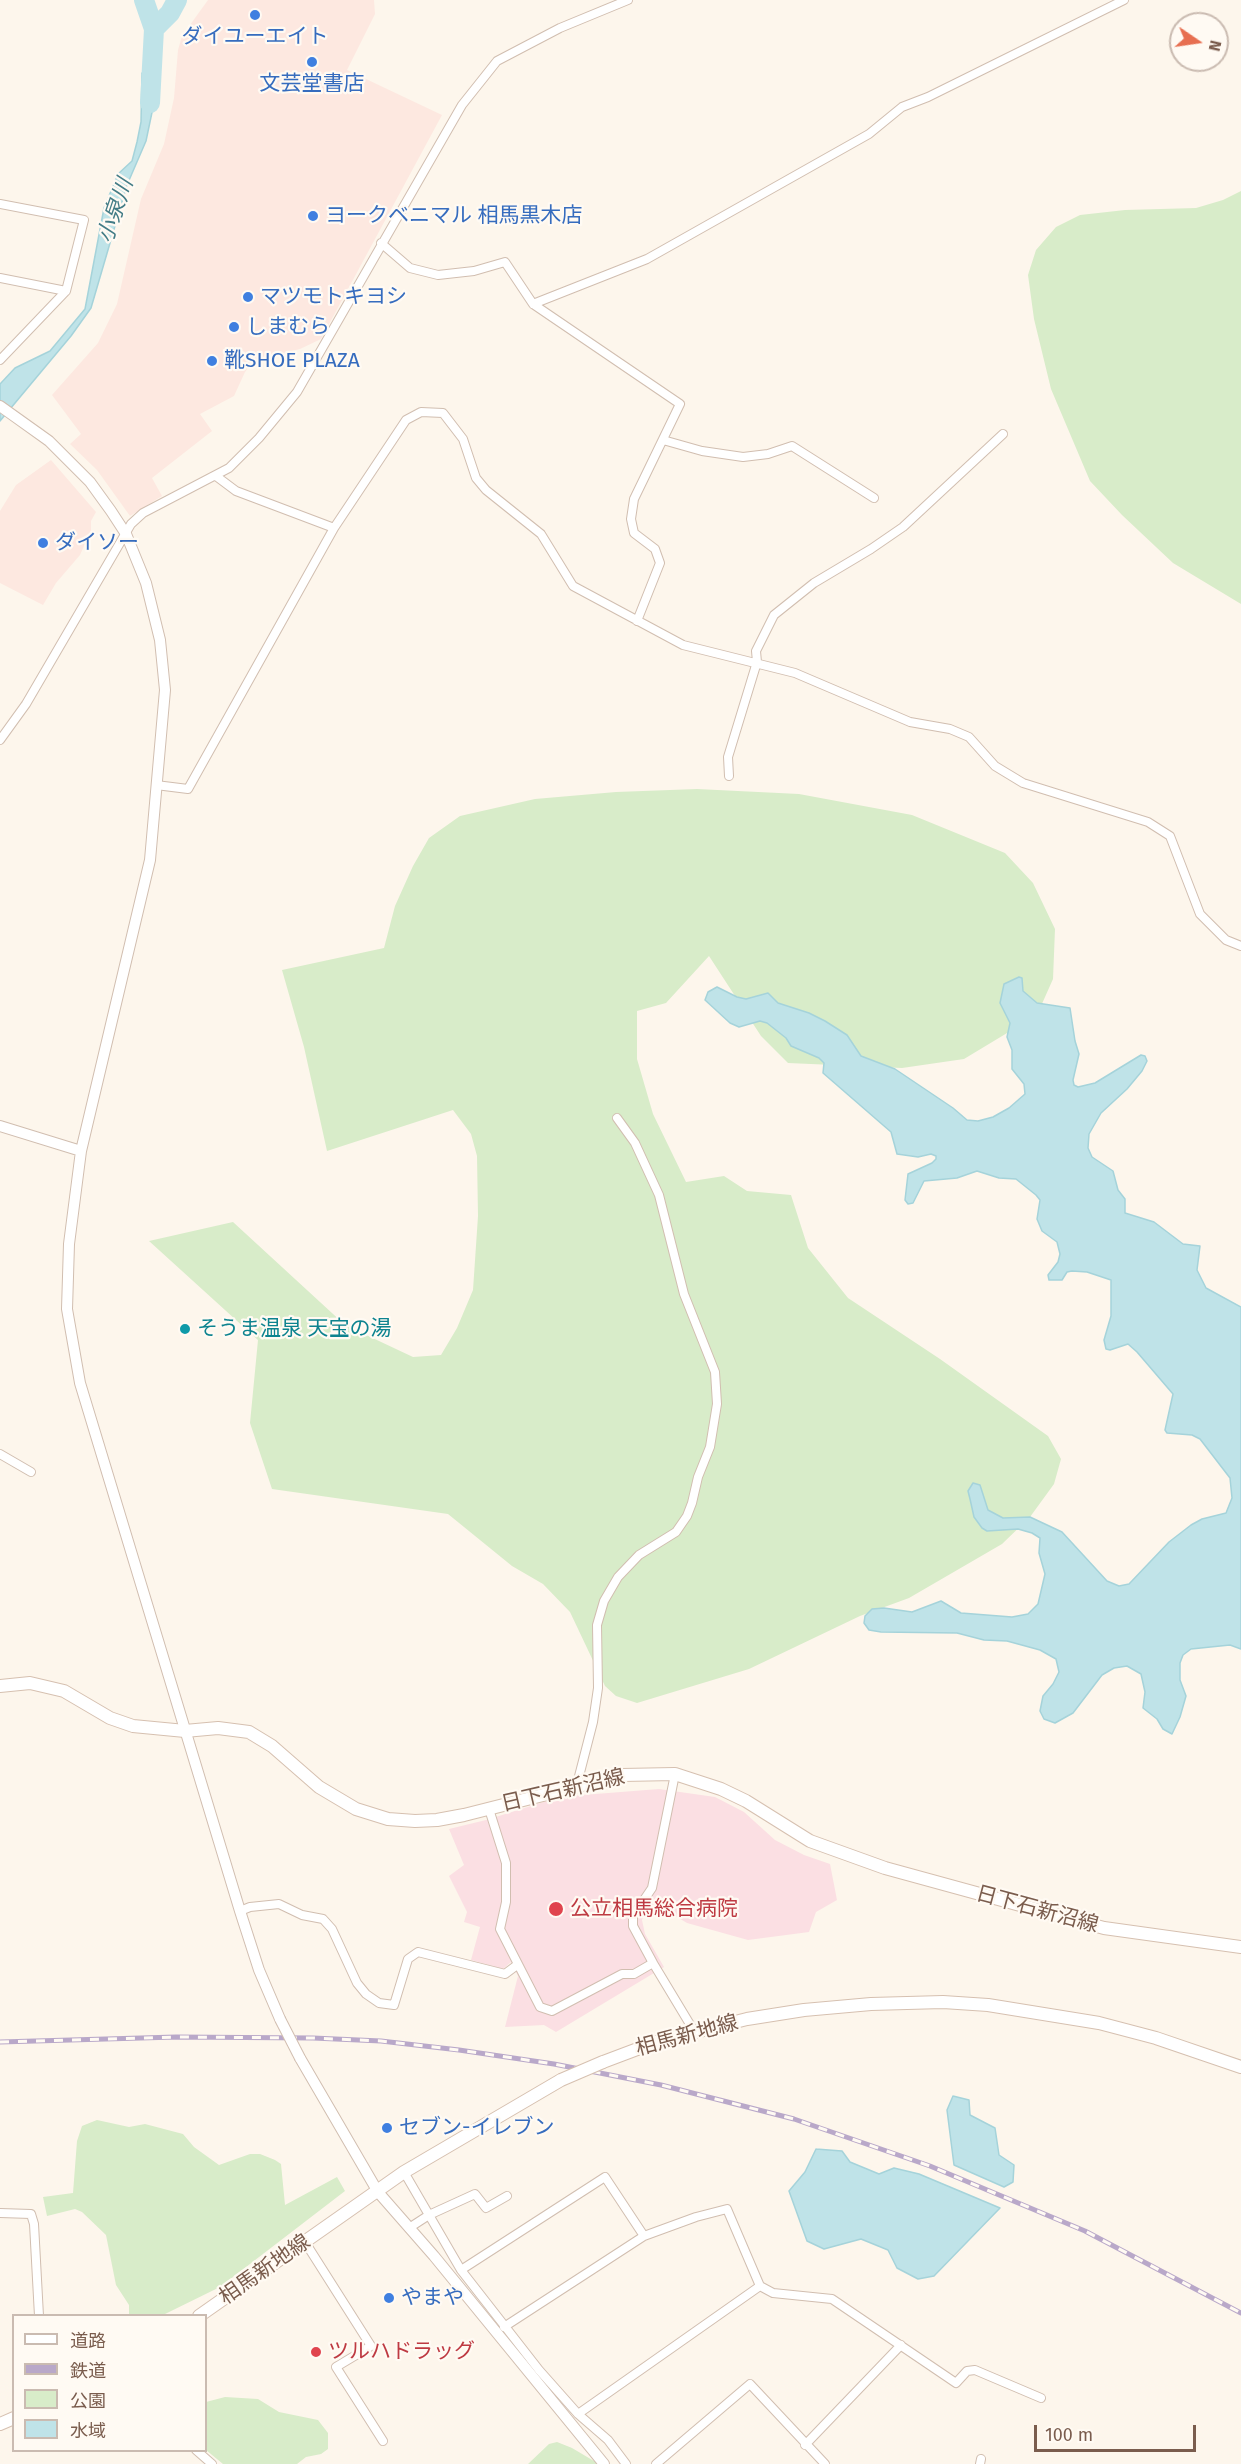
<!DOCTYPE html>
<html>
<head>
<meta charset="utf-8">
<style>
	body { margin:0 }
	#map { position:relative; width:1241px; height:2464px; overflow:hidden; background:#fdf6ec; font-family:"Fira Sans","Noto Sans JP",sans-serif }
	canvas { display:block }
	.legend { position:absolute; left:12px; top:2314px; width:195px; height:138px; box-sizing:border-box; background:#fffaf3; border:2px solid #cabbb1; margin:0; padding:8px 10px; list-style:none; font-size:18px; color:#7a5c4d }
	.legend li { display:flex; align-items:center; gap:12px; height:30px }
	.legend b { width:30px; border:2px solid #cabbb1 }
	.north { position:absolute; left:1169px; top:12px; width:60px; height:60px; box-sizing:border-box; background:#fffaf3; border:2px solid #cabbb1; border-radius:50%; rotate:103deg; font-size:16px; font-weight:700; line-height:24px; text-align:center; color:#7a5c4d }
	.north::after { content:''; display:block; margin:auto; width:21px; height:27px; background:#e76f51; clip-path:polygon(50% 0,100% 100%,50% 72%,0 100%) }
	.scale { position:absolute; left:1034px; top:2425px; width:162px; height:27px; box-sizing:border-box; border:3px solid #7a5c4d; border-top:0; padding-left:8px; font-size:18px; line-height:21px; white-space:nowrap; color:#7a5c4d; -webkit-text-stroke:4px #fffaf3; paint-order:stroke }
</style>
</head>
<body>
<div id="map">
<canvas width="1241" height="2464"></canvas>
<ul class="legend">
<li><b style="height:8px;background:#fff"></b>道路</li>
<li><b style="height:8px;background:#b9a8c9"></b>鉄道</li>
<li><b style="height:16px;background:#d8ecc9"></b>公園</li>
<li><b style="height:16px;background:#bfe3e8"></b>水域</li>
</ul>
<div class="north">N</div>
<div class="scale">100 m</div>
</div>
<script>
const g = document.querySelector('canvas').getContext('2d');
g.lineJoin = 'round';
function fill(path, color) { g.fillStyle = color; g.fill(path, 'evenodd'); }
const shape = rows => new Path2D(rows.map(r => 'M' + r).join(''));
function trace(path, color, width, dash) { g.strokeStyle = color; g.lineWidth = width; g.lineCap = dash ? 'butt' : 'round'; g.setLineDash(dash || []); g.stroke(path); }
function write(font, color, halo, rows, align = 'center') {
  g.font = font + ' "Fira Sans","Noto Sans JP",sans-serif'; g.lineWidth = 4.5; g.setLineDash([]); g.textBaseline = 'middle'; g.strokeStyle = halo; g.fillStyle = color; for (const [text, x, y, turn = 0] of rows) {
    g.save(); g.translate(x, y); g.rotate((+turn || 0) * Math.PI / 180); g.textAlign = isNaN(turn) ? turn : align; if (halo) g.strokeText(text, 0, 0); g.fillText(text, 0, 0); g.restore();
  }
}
const commercial = shape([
	[208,0,374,0,375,14,347,70,442,115,321,339,300,349,254,360,245,372,234,396,200,414,212,431,152,478,162,496,130,516,97,470,70,444,81,434,52,395,98,343,117,304,141,199,164,144,174,98,178,50,182,36],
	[51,460,96,512,91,521,91,530,80,555,56,583,43,605,0,583,0,511,16,485]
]);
const medical = shape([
	[659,1789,715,1797,744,1812,775,1840,804,1855,830,1864,837,1900,816,1912,809,1932,748,1940,687,1923,662,1908,664,1897,645,1911,642,1920,645,1934,664,1967,556,2032,544,2025,505,2027,518,1976,511,1962,503,1969,471,1960,480,1927,464,1922,467,1912,449,1876,464,1865,449,1829,486,1820,547,1801,570,1796]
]);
const green = shape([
	[1241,191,1241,604,1173,563,1122,515,1090,481,1051,389,1034,319,1028,275,1036,250,1056,227,1080,215,1125,210,1196,208,1223,200],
	[697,789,799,794,912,815,1005,853,1033,883,1055,929,1053,979,1037,1015,964,1059,902,1068,788,1063,761,1036,709,956,666,1003,637,1011,637,1059,653,1114,686,1182,724,1176,747,1191,791,1195,808,1248,848,1298,940,1359,1048,1436,1061,1459,1054,1484,1030,1517,1002,1544,909,1598,860,1616,749,1669,637,1703,616,1696,605,1686,570,1612,543,1584,512,1566,448,1514,272,1489,250,1423,258,1340,149,1241,233,1222,345,1325,413,1357,441,1355,457,1328,473,1290,478,1216,477,1156,471,1134,453,1110,327,1151,304,1047,282,970,384,948,395,906,413,866,429,838,460,816,535,799,616,792],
	[97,2120,129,2127,145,2124,183,2134,194,2147,219,2165,250,2154,260,2154,275,2160,281,2164,285,2205,337,2177,345,2191,220,2287,163,2315,129,2315,129,2305,116,2285,106,2235,82,2212,75,2209,47,2216,43,2197,73,2193,77,2141,82,2126],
	[225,2397,258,2399,279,2412,318,2420,328,2433,328,2449,321,2454,306,2457,297,2464,223,2464,206,2450,206,2402],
	[557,2442,572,2448,599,2464,528,2464,549,2444]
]);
const water = shape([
	[142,73,159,79,146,141,127,185,91,308,71,336,0,421,0,384,15,368,50,351,85,309,104,208,118,174,132,161,137,142,141,122,142,73],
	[1019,977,1022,978,1023,991,1037,1003,1070,1008,1075,1041,1079,1054,1073,1080,1074,1085,1078,1087,1095,1083,1141,1055,1145,1056,1147,1061,1142,1071,1127,1089,1101,1113,1089,1134,1088,1148,1092,1157,1113,1171,1118,1190,1125,1199,1125,1213,1154,1222,1183,1244,1200,1246,1197,1270,1206,1288,1241,1307,1241,1649,1230,1645,1191,1649,1183,1655,1180,1663,1180,1680,1186,1696,1180,1717,1172,1734,1163,1729,1157,1719,1143,1708,1145,1692,1141,1674,1127,1666,1114,1668,1102,1675,1073,1713,1055,1723,1044,1719,1040,1711,1043,1696,1053,1684,1059,1672,1056,1659,1040,1650,1007,1641,984,1640,957,1633,881,1632,869,1630,864,1623,865,1616,872,1609,884,1608,912,1612,941,1601,961,1613,1012,1617,1028,1614,1038,1604,1045,1574,1039,1553,1040,1538,1032,1533,1018,1529,987,1531,982,1528,974,1517,970,1499,968,1491,973,1483,980,1485,988,1510,1003,1518,1030,1517,1062,1532,1107,1581,1119,1586,1129,1584,1169,1542,1191,1525,1202,1519,1226,1513,1232,1498,1230,1478,1200,1439,1192,1435,1167,1433,1165,1430,1173,1394,1137,1352,1128,1344,1110,1350,1106,1349,1104,1340,1111,1316,1111,1280,1087,1272,1072,1271,1067,1272,1062,1280,1049,1280,1048,1275,1058,1262,1060,1254,1057,1242,1042,1231,1037,1219,1040,1200,1036,1195,1016,1179,999,1178,977,1171,957,1178,924,1181,913,1203,908,1204,905,1200,908,1174,932,1163,936,1159,936,1156,931,1154,918,1157,897,1154,891,1132,823,1073,824,1063,819,1058,791,1046,786,1038,767,1023,760,1021,739,1027,730,1023,705,1000,708,992,717,987,737,997,746,999,768,993,778,1003,809,1013,825,1021,847,1035,861,1056,895,1069,953,1108,967,1120,978,1121,993,1117,1009,1108,1025,1094,1024,1084,1012,1069,1012,1050,1007,1037,1010,1023,1000,1003,1004,984,1019,977],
	[953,2096,969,2100,970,2115,995,2128,999,2155,1014,2165,1013,2182,1004,2187,954,2165,947,2110,953,2096],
	[816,2149,842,2151,850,2162,879,2174,894,2168,919,2174,1000,2208,934,2276,918,2279,897,2268,888,2250,861,2239,824,2249,807,2241,789,2191,805,2172,816,2149]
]);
const river = shape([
	[144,0,154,29],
	[150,103,154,29,170,13,177,0]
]);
const minor = shape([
	[0,204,84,220,66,291,0,360],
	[381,243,410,268,438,275,474,271,505,262,533,304,680,404,634,499,631,519,634,533,655,549,660,563,637,621],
	[0,278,66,291],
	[533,304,647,259,869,134,902,107,928,97,1124,0],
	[663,440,702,451,743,457,768,454,792,446,874,498],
	[216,476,236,491,334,528],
	[0,740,26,704,131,524,143,513,229,468,259,438,297,392,462,105,497,61,560,28,628,0],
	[729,776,728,757,757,662,756,651,774,615,814,583,871,549,903,527,1003,434],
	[156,785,188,789,334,528,406,420,421,412,443,413,463,439,476,478,486,490,541,534,573,586,683,645,795,673,910,722,950,729,969,737,995,766,1023,783,1148,822,1170,836,1200,914,1226,940,1241,946],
	[0,1454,31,1472],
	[577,1784,593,1722,598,1688,597,1625,604,1601,618,1577,639,1555,676,1532,687,1516,692,1503,698,1477,710,1447,717,1404,715,1372,684,1294,659,1195,635,1143,617,1118],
	[489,1809,506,1863,506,1902,500,1929,540,2007,552,2011,622,1974,634,1974,653,1963,694,2031],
	[240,1911,250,1907,279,1904,302,1915,323,1919,332,1929,357,1983,366,1994,379,2003,394,2005,408,1959,418,1952,505,1974,517,1965],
	[653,1963,633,1926,633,1916,652,1888,675,1774],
	[404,2172,461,2270,539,2370,578,2414,608,2440,626,2464],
	[0,2213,31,2214,34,2224,39,2316],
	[409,2228,429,2215,475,2194,486,2208,507,2196],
	[305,2242,371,2346,336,2367,383,2441],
	[461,2270,605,2177,644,2236],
	[504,2327,644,2236,696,2217,727,2209,760,2286,773,2293,832,2299,956,2383,967,2371,975,2370,1041,2398],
	[578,2414,760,2286],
	[805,2445,901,2345],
	[196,2450,212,2464],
	[656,2464,750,2384,825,2464],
	[980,2464,981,2459]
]);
const tertiary = shape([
	[0,406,49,441,90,482,111,511,126,534,146,583,160,640,165,690,150,860,81,1151,69,1244,67,1309,80,1383,240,1911,259,1970,280,2019],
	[0,1126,81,1151],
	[300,2058,378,2192,434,2256,604,2464]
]);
const secondary = shape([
	[0,1686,30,1683,64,1691,110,1718,133,1726,185,1731,218,1728,249,1732,272,1746,319,1787,356,1809,388,1819,415,1821,437,1820,464,1815,622,1775,675,1774,721,1789,746,1801,810,1841,885,1868,1104,1928,1241,1947],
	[603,2062,656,2042,747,2019,804,2010,871,2004,943,2002,988,2005,1099,2023,1156,2038,1241,2067],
	[199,2316,404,2172,561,2080],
	[0,2424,14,2418]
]);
const rail = shape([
	[0,2042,176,2037,313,2038,381,2041,459,2050,554,2064,661,2085,794,2119,930,2166,1085,2231,1241,2313]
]);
const tertiaryBridge = shape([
	[280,2019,300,2058]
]);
const secondaryBridge = shape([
	[561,2080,603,2062]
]);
const markers = [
	[255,15,6,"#3f7fe0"],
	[312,62,6,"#3f7fe0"],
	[313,216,6,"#3f7fe0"],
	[248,297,6,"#3f7fe0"],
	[234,327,6,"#3f7fe0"],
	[212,361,6,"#3f7fe0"],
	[43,543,6,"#3f7fe0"],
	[185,1329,6,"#0f9aa8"],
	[556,1909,8,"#e0444e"],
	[387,2128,6,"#3f7fe0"],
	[389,2298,6,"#3f7fe0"],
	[316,2352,6,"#e0444e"]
];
const shopNames = [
	["ダイユーエイト",255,37,"center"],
	["文芸堂書店",312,84,"center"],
	["ヨークベニマル 相馬黒木店",325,216],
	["マツモトキヨシ",260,297],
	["しまむら",246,327],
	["靴SHOE PLAZA",224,361],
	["ダイソー",55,543],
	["セブン-イレブン",399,2128],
	["やまや",401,2298]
];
const cultureNames = [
	["そうま温泉 天宝の湯",197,1329]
];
const streetNames = [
	["日下石新沼線",563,1791,-13],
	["日下石新沼線",1037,1910,15],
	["相馬新地線",687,2036,-15],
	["相馬新地線",265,2270,-35]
];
const healthNames = [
	["公立相馬総合病院",570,1909],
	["ツルハドラッグ",328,2352]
];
const waterNames = [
	["小泉川",116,211,-71]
];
fill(commercial, '#fde8e0');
fill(medical, '#fbdfe3');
fill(green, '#d8ecc9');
fill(water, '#bfe3e8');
trace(water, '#a5d3da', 1.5);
trace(river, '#bfe3e8', 20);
trace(minor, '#d1beb0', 10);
trace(tertiary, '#d1beb0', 12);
trace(secondary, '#d6c0b0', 14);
trace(minor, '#fff', 8);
trace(tertiary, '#fff', 10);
trace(secondary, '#fff', 12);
trace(rail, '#b9a8c9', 5);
trace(rail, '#fffaf3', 3, [9]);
trace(tertiaryBridge, '#d1beb0', 12, []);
trace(secondaryBridge, '#d6c0b0', 14, []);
trace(tertiaryBridge, '#fff', 10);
trace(secondaryBridge, '#fff', 12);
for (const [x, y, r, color] of markers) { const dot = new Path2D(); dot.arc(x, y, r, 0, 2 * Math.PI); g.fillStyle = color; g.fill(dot); trace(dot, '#fffaf3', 2); }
write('21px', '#366cbe', '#fffaf3', shopNames, 'left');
write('21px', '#0d838f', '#fffaf3', cultureNames, 'left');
write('21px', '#7a5c4d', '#fffaf3', streetNames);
write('21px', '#be3a42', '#fffaf3', healthNames, 'left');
write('italic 22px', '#437c86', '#fffaf3', waterNames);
</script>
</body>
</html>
